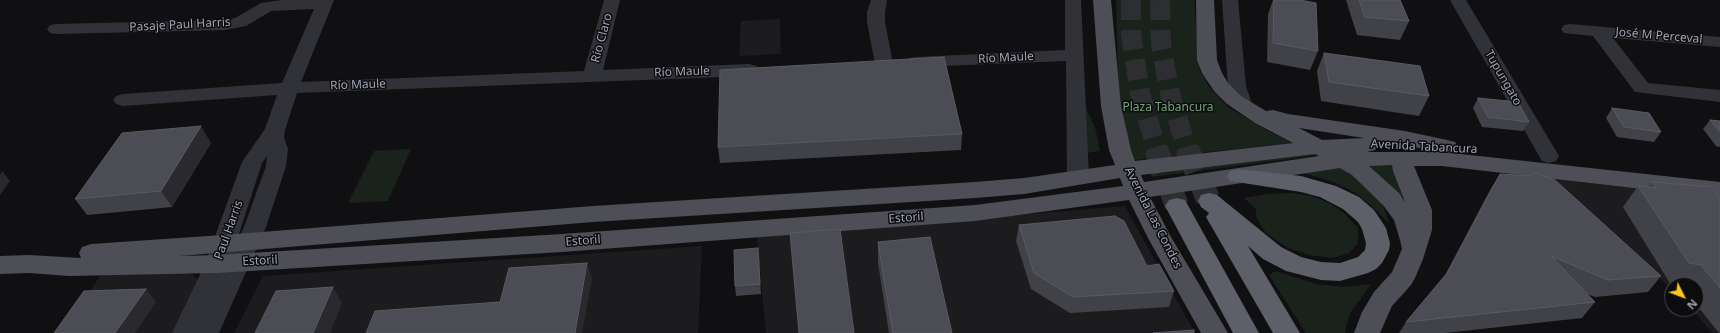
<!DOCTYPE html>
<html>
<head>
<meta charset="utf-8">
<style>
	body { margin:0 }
	#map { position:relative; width:1720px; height:333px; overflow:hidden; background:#101012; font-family:"Noto Sans",sans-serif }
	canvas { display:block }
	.north { position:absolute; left:1664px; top:277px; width:40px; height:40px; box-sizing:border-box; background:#0c0b0d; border:1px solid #474950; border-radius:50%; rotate:132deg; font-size:11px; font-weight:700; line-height:16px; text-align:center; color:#a0a5b4 }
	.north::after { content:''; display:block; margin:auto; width:14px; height:18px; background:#fec41c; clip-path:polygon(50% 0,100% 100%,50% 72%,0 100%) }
</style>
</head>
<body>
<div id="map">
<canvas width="1720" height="333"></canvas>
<div class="north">N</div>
</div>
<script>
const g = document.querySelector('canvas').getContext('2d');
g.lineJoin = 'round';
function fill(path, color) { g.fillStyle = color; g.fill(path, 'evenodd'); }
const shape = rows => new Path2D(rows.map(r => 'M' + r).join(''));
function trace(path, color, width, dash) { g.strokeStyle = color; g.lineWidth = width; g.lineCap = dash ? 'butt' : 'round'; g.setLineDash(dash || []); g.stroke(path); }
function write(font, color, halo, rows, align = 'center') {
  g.font = font + ' "Noto Sans",sans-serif'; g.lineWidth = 3; g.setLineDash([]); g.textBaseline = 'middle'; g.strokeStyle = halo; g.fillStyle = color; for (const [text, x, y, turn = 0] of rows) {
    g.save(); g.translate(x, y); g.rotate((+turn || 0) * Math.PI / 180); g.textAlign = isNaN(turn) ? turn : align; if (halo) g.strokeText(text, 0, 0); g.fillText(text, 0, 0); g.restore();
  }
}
const built = shape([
	[780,19,781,54,739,56,741,21],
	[1554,179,1720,198,1720,333,1712,333,1692,309,1696,309,1696,285,1672,285,1672,290],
	[1125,206,1195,333,766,333,757,237],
	[702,246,698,333,234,333,263,276],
	[102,273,187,273,193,275,197,278,198,283,172,333,62,333]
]);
const green = shape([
	[1116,0,1194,0,1200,71,1210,88,1228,107,1266,130,1292,143,1134,160,1119,110],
	[1086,108,1095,127,1100,151,1086,153],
	[411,149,388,201,348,203,374,151],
	[1315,151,1319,155,1152,177,1150,173],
	[1391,162,1403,193,1402,200,1363,164],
	[1341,167,1366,183,1382,203,1389,223,1372,206,1354,192,1331,181,1302,173],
	[1292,193,1312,196,1331,204,1345,214,1358,228,1358,243,1349,253,1333,258,1309,255,1288,248,1266,233,1256,217,1256,209,1244,198,1268,194],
	[1276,271,1316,284,1344,287,1371,284,1349,315,1345,333,1306,333,1269,275]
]);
const highwayTunnelFar1 = shape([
	[1131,0,1131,34,1140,93,1157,150],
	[1160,0,1161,45,1170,94,1187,150]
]);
const highwayTunnel = shape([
	[1156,149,1177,206],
	[1187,149,1208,199]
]);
const minor = shape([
	[282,0,334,0,301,82,584,71,604,0,620,0,603,70,749,64,756,66,758,70,756,74,749,76,297,93,285,130,284,137,288,149,286,166,266,227,219,333,172,333,205,264,242,162,265,129,277,95,123,106,116,104,113,100,116,96,123,94,282,83,314,9,271,11,246,26,225,30,56,34,50,33,47,29,50,25,56,24,225,20,235,18,261,3,282,0],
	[267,156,266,166,244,227,235,246,262,163,267,156],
	[871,0,887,0,885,12,885,22,893,64,890,68,884,70,878,68,875,64,867,22,867,12,871,0],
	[1065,0,1081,0,1089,177,1086,182,1078,184,1070,182,1067,177,1066,61,916,67,910,66,907,62,910,58,916,57,1065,50,1065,0],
	[1222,0,1238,0,1246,86,1252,104,1249,108,1242,110,1235,108,1232,104,1228,86,1222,0],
	[1450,0,1466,0,1559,156,1556,161,1549,163,1542,161,1450,0],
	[1570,24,1720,37,1720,47,1613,38,1648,83,1720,90,1720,102,1635,92,1593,36,1564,33,1561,29,1564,25,1570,24]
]);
const major = shape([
	[1093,0,1111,0,1121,106,1131,150,1135,161,1293,143,1255,123,1227,104,1214,91,1202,73,1197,60,1196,0,1214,0,1217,60,1222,73,1228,83,1241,96,1266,111,1273,110,1288,114,1405,131,1447,140,1455,142,1458,147,1455,152,1451,153,1720,182,1720,198,1442,166,1414,166,1432,210,1432,230,1423,259,1415,278,1411,285,1392,306,1380,333,1354,333,1362,312,1374,292,1392,272,1402,249,1400,240,1394,220,1383,205,1352,175,1340,168,1150,197,1171,237,1228,333,1201,333,1148,238,1129,200,975,221,562,252,217,273,69,276,29,273,0,274,0,256,29,255,81,258,79,253,82,247,91,244,223,235,593,206,975,182,1024,178,1115,165,1109,150,1101,106,1093,0],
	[1299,128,1364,138,1322,140,1299,128],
	[1373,140,1405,145,1438,152,1367,152,1375,150,1378,145,1373,140],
	[1315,154,1319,156,1144,182,1141,175,1315,154],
	[1392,165,1393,171,1405,202,1399,193,1369,166,1392,165],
	[1120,178,1123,186,975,205,562,234,217,255,179,256,593,222,975,198,1024,194,1120,178]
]);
const highway = shape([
	[1238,169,1301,176,1336,186,1359,197,1374,210,1386,228,1390,243,1389,250,1382,263,1376,269,1368,273,1340,281,1321,280,1286,271,1263,259,1248,246,1300,333,1273,333,1206,217,1209,213,1201,207,1198,201,1201,195,1209,193,1217,195,1281,247,1301,257,1321,262,1340,263,1358,257,1365,250,1366,243,1362,229,1358,222,1343,209,1320,197,1301,192,1230,181,1227,176,1230,171,1238,169],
	[1177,198,1185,200,1259,333,1233,333,1165,206,1169,200,1177,198]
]);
const wall = shape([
	[1273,0,1300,0,1318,51,1310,70,1267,62,1268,14],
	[1346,0,1400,0,1409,21,1400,40,1357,35],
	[1324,53,1429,96,1419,116,1321,101,1317,71],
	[1478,98,1529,122,1523,131,1482,127,1473,108],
	[1612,108,1661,132,1654,142,1617,137,1606,118],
	[1710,120,1720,121,1720,147,1716,146,1703,129],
	[962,134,961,150,720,163,718,147],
	[211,143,172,207,87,215,75,199],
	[1500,174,1661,276,1648,292,1595,297,1587,294,1595,302,1582,318,1445,333,1399,333,1406,322,1444,277,1490,190],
	[1652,182,1720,198,1720,333,1719,333,1696,304,1696,285,1671,285,1623,207,1638,186,1648,187],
	[1019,225,1147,266,1174,291,1169,307,1070,313,1031,289,1016,241],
	[878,242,952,333,889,333,878,263],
	[759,257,761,294,736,296,735,286]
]);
const shadedWall = shape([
	[201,126,211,143,172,207,161,191],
	[2,171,10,181,0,195,0,175],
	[758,248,759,257,761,294,760,284],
	[587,263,592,279,582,333,575,333],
	[333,287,342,303,330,333,313,333],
	[146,289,156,302,135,333,115,333]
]);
const building = shape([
	[1274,0,1300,0,1316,3,1318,51,1273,43,1274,0],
	[1359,0,1400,0,1409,21,1365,17,1359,0],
	[1324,53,1420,66,1429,96,1329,82,1324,53],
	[944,57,962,134,718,147,720,70,944,57],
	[1478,98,1518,102,1529,122,1488,117,1478,98],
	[1612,108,1649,113,1661,132,1624,127,1612,108],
	[1710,120,1720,121,1720,132,1710,120],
	[201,126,161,191,75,199,122,133,201,126],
	[1536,173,1555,180,1661,276,1608,280,1551,256,1595,302,1406,322,1448,272,1500,174,1532,176,1536,173],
	[1652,182,1712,187,1720,198,1720,288,1701,265,1689,263,1638,186,1656,188,1652,182],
	[1115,216,1124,221,1147,266,1159,264,1174,291,1073,297,1034,273,1019,225,1115,216],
	[840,229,854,333,799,333,790,233,840,229],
	[930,237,952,333,893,333,878,242,930,237],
	[758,248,760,284,735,286,734,250,758,248],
	[587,263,575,333,366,333,375,311,500,302,509,268,587,263],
	[333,287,313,333,255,333,276,291,333,287],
	[146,289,115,333,54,333,84,291,146,289],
	[1194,330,1194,333,1153,333,1194,330]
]);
const streetNames = [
	["Pasaje Paul Harris",180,25,-3],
	["José M Perceval",1659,36,5],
	["Río Claro",602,38,-75],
	["Río Maule",1006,58,-3],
	["Río Maule",682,72,-2],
	["Tupungato",1503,78,60],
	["Río Maule",358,85,-2],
	["Avenida Tabancura",1424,147,3],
	["Estoril",906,218,-4],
	["Avenida Las Condes",1153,218,63],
	["Paul Harris",229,230,-70],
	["Estoril",583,241,-4],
	["Estoril",260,261,-3]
];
const parkNames = [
	["Plaza Tabancura",1168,108]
];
fill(built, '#1c1c1f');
fill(green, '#1a221c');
trace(highwayTunnelFar1, '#2d2e32', 20, [20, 10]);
trace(highwayTunnel, '#2d2e32', 24, [24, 12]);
fill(minor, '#313237');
fill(major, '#4d4e56');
fill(highway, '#5d5f69');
fill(wall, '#414148');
fill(shadedWall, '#29292e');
fill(building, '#4b4c54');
trace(building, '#595a63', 1);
write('12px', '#a0a5b4', '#0c0b0d', streetNames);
write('12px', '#76a17c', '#0c0b0d', parkNames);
</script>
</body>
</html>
